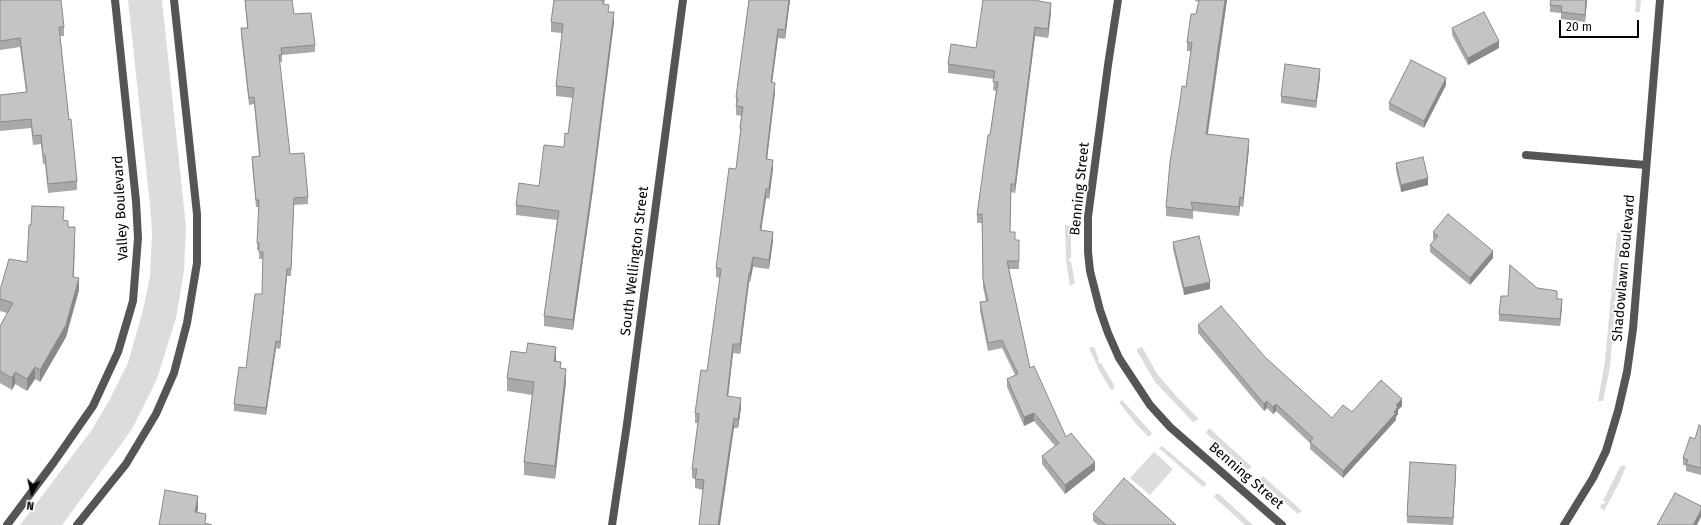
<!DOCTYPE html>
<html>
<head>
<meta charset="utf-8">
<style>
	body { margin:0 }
	#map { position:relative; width:1701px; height:525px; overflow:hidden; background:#fff; font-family:"Fira Sans",sans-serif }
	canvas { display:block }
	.north { position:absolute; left:12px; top:473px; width:40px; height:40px; -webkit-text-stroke:3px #fff; paint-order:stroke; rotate:188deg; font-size:11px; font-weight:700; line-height:16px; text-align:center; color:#000 }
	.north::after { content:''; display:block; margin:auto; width:14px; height:18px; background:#000; clip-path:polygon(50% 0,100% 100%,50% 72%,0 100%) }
	.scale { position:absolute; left:1559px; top:20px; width:80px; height:18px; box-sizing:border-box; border:2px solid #000; border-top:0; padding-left:5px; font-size:12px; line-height:14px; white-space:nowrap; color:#000; -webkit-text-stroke:3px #fff; paint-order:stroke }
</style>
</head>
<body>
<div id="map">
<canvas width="1701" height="525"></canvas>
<div class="north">N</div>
<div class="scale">20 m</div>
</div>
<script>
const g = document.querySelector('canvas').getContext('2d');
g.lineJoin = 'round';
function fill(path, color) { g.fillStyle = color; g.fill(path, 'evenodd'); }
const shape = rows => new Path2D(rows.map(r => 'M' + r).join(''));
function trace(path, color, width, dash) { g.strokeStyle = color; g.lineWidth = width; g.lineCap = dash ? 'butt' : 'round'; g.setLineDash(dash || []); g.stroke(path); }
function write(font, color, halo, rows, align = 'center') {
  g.font = font + ' "Fira Sans",sans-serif'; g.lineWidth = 3; g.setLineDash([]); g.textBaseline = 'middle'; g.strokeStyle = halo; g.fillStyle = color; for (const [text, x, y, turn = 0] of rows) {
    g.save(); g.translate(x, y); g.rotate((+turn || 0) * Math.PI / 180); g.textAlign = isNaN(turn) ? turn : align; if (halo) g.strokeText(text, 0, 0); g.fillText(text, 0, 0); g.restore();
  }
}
const green = shape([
	[128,0,162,0,186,227,184,271,176,318,157,379,132,429,71,513,62,525,20,525,91,431,109,401,128,363,144,306,150,276,152,233,150,205],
	[1636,0,1641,0,1640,11,1639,12,1635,12],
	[1065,225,1071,226,1071,258,1069,259,1069,261,1071,261,1075,283,1070,286,1066,260],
	[1620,232,1621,238,1615,302,1613,302,1613,304,1615,305,1610,367,1603,401,1598,401,1605,361,1617,233],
	[1092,347,1094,347,1099,360,1098,361,1099,363,1101,363,1114,385,1114,389,1111,390,1100,372,1089,348],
	[1142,347,1158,375,1177,397,1199,419,1193,422,1155,382,1137,351,1137,349],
	[1122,400,1152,433,1149,437,1136,424,1119,402],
	[1209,428,1252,467,1249,469,1247,469,1206,433],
	[1162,446,1206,483,1206,485,1203,487,1159,448],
	[1154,452,1173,469,1150,495,1130,478],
	[1623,465,1626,466,1619,483,1604,511,1600,507,1602,503,1604,504,1606,502,1603,501,1620,467],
	[1263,476,1302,511,1298,514,1261,481,1260,479],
	[1216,494,1219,494,1253,525,1245,525,1214,497]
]);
const minor = shape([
	[1118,0,1108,65,1088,217,1088,252,1090,271,1100,310,1108,333,1119,358,1150,405,1170,427,1282,525],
	[1526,155,1646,165],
	[7,525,54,462,93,406,118,352,133,301,138,238,136,201,115,0],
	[77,525,126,464,156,414,174,373,187,323,197,263,197,214,174,0],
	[612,525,627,424,683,0],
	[1564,525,1593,478,1606,451,1618,411,1627,372,1633,329,1660,0]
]);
const wall = shape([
	[0,0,64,27,64,36,60,36,69,120,77,181,77,190,48,193,45,164,43,164,41,144,33,145,31,128,0,131,0,95,26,92,20,47,0,50],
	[245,0,292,0,294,14,315,45,315,52,282,55,282,62,279,62,290,154,308,197,308,204,294,205,291,276,287,276,280,349,276,348,266,415,234,411,234,404,246,368,262,294,263,259,259,259,259,250,257,250,259,207,256,207,252,164,252,157,259,156,254,104,249,105,241,35,241,28,247,28],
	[554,0,605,0,604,4,614,22,593,189,573,330,544,326,544,316,557,220,516,215,516,205,539,186,564,147,568,134,573,98,556,96,556,86,562,33,551,32,551,22],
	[749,0,790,0,785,39,778,38,772,82,775,92,767,159,773,169,769,199,766,198,761,230,773,241,769,269,753,267,750,282,749,282,740,354,733,353,728,397,741,408,738,428,734,428,703,490,695,488,695,479,692,478,692,469,698,423,695,423,695,413,707,371,720,278,716,277,716,268,736,169,740,137,740,128,741,116,736,115,736,97],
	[1039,0,1039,2,1051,12,1048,38,1035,36,1015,193,1011,192,1010,232,1015,240,1019,240,1019,269,1009,269,1030,368,1066,437,1095,470,1065,494,1042,464,1042,456,1055,446,1034,421,1024,426,1007,387,1007,379,1015,375,1002,348,988,351,980,311,980,302,986,301,983,287,982,223,977,223,977,215,990,135,996,91,993,90,994,79,948,73,948,64,976,48],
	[1195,0,1227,0,1208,134,1249,148,1243,207,1240,206,1239,216,1193,211,1193,219,1166,216,1166,207,1186,87,1191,51,1187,51,1187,42,1196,14,1199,2,1195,1],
	[1587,0,1585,22,1561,19,1561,13,1550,12,1550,5],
	[1452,28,1499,48,1468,65,1452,35],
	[1320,76,1316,108,1281,103,1281,96],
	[1446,85,1424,128,1389,110,1389,103],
	[1396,163,1428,185,1401,192,1396,170],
	[64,221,75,239,74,277,79,290,66,337,40,382,35,379,27,391,15,384,12,390,0,383,0,326,7,313,0,311,0,290,27,262,31,225],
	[1433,232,1493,258,1470,285,1430,252,1430,245,1434,240,1433,239],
	[1173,242,1210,289,1184,295,1173,249],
	[1537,288,1557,299,1562,306,1560,326,1499,321,1499,314,1508,296],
	[1198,325,1265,357,1332,418,1352,412,1402,406,1398,410,1398,414,1396,417,1396,420,1343,478,1310,449,1310,443,1276,411,1273,414,1267,408,1264,411,1198,333],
	[526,353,556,361,561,368,566,382,555,479,524,475,524,462,532,395,507,391,507,378],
	[1701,426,1701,475,1686,471,1686,466,1683,465,1683,458,1695,439],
	[1456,472,1453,525,1407,523,1407,516],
	[1093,514,1176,525,1098,525,1093,521]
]);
const shadedWall = shape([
	[789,0,790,0,785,39,785,30],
	[1225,0,1227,0,1206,143,1206,134],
	[1586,0,1587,0,1585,22,1585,15],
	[1051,3,1051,12,1048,38,1048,29],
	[614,12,614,22,593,189,573,330,573,320],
	[1035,27,1035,36,1015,193,1015,184],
	[778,29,778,38,771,91,771,82],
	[1499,41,1499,48,1468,65,1468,58],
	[1320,69,1320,76,1316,108,1316,101],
	[1446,78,1446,85,1424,128,1424,121],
	[775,83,775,92,766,168,766,159],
	[1249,139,1249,148,1243,207,1243,198],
	[773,160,773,169,769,199,769,189],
	[1428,178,1428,185,1401,192,1401,185],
	[766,189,766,198,760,239,760,230],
	[1240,197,1240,206,1239,216,1239,207],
	[773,232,773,241,769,269,769,260],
	[1493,251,1493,258,1470,285,1470,278],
	[753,257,753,267,750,282,750,273],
	[287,269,287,276,280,349,280,342],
	[749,273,749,282,740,354,740,344],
	[79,278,79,290,66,337,40,382,40,370],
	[1210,282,1210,289,1184,295,1184,288],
	[1562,299,1562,306,1560,326,1560,319],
	[276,341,276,348,266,415,266,408],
	[733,344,733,353,727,406,727,396],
	[556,347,556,361,554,374,554,361],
	[35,367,35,379,27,391,27,379],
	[566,369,566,382,555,479,555,466],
	[15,372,15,384,12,390,12,378],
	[741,398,741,408,738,428,738,419],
	[1402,399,1402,406,1398,410,1398,414,1396,417,1396,420,1343,478,1343,471,1396,405],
	[1267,401,1267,408,1264,411,1264,404],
	[1276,404,1276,411,1273,414,1273,407],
	[1034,413,1034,421,1024,426,1024,417],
	[734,418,734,428,720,525,718,525],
	[1095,462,1095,470,1065,494,1065,485],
	[1456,465,1456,472,1453,525,1453,518],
	[198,496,198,509,195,525,195,512],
	[1701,510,1701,517,1697,525,1693,525]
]);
const building = shape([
	[0,0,61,0,64,27,59,27,69,120,71,119,77,181,48,184,45,155,43,155,41,135,33,136,31,119,0,122,0,95,27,92,20,38,0,41,0,0],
	[245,0,292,0,294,14,311,13,315,45,281,48,282,55,279,55,290,154,304,153,308,197,294,198,291,269,287,269,280,342,276,341,266,408,234,404,239,367,246,368,255,294,262,294,263,252,259,252,259,243,257,243,259,200,256,200,252,157,260,156,254,97,249,98,241,28,248,28,245,0],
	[554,0,603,0,603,4,609,5,608,12,614,12,593,179,573,320,544,316,559,211,516,205,519,183,539,186,544,145,564,147,565,133,568,134,574,88,556,86,563,24,551,22,554,0],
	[749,0,789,0,785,30,778,29,771,82,775,83,766,159,773,160,769,189,766,189,760,230,773,232,769,260,753,257,750,273,749,273,740,344,733,344,727,396,741,398,738,419,734,418,718,525,699,525,704,480,695,479,697,469,692,469,699,414,695,413,701,370,707,371,721,269,716,268,729,168,736,169,741,128,740,128,743,107,736,106,738,98,736,97,749,0],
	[983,0,1038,0,1038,1,1051,3,1048,29,1035,27,1015,184,1011,184,1010,232,1015,232,1015,240,1019,240,1019,261,1007,261,1030,368,1034,366,1066,437,1071,433,1095,462,1065,485,1042,456,1059,443,1034,413,1024,417,1007,379,1018,374,1002,340,988,343,980,302,988,301,983,279,982,214,977,215,988,135,990,135,998,82,993,82,995,71,948,64,951,44,976,48,983,0],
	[1199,0,1225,0,1206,134,1249,139,1243,198,1240,197,1239,207,1191,202,1193,210,1166,207,1170,162,1180,101,1182,86,1186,87,1192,43,1187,42,1191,14,1196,14,1199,0],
	[1551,0,1586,0,1585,15,1561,12,1562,6,1550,5,1551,0],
	[1484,12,1499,41,1468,58,1452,28,1484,12],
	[1411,60,1446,78,1424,121,1389,103,1411,60],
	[1285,64,1320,69,1316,101,1281,96,1285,64],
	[1423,157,1428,178,1401,185,1396,163,1423,157],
	[32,206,64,207,63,220,68,221,68,227,75,227,73,277,79,278,66,325,40,370,35,367,27,379,15,372,12,378,0,371,0,326,13,303,0,299,0,290,9,259,27,262,29,225,31,225,32,206],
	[1448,214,1493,251,1470,278,1430,245,1438,236,1433,232,1448,214],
	[1199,236,1210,282,1184,288,1173,242,1199,236],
	[1510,265,1537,288,1557,291,1557,299,1562,299,1560,319,1499,314,1501,296,1508,296,1510,265],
	[1221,306,1265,357,1332,418,1343,405,1352,412,1381,380,1402,399,1396,405,1398,407,1394,412,1396,413,1343,471,1310,442,1313,438,1276,404,1273,407,1267,401,1264,404,1198,325,1221,306],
	[528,343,556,347,554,361,561,362,560,368,566,369,555,466,524,462,534,382,507,378,511,351,526,353,528,343],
	[1699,425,1701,426,1701,468,1686,464,1688,460,1683,458,1690,437,1695,439,1699,425],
	[1410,462,1456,465,1453,518,1407,516,1410,462],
	[1124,478,1176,525,1106,525,1093,514,1124,478],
	[165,490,198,496,195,512,206,514,205,523,212,525,159,525,165,490],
	[1675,493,1701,506,1701,510,1693,525,1657,525,1675,493]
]);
const streetNames = [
	["Benning Street",1080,189,-84],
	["Valley Boulevard",121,208,-93],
	["South Wellington Street",635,261,-83],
	["Shadowlawn Boulevard",1624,268,-85],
	["Benning Street",1246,476,41]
];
fill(green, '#dcdcdc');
trace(minor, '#555', 8);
fill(wall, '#a9a9a9');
fill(shadedWall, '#898989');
fill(building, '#c4c4c4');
trace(building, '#898989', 1);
write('14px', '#000', '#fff', streetNames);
</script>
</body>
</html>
